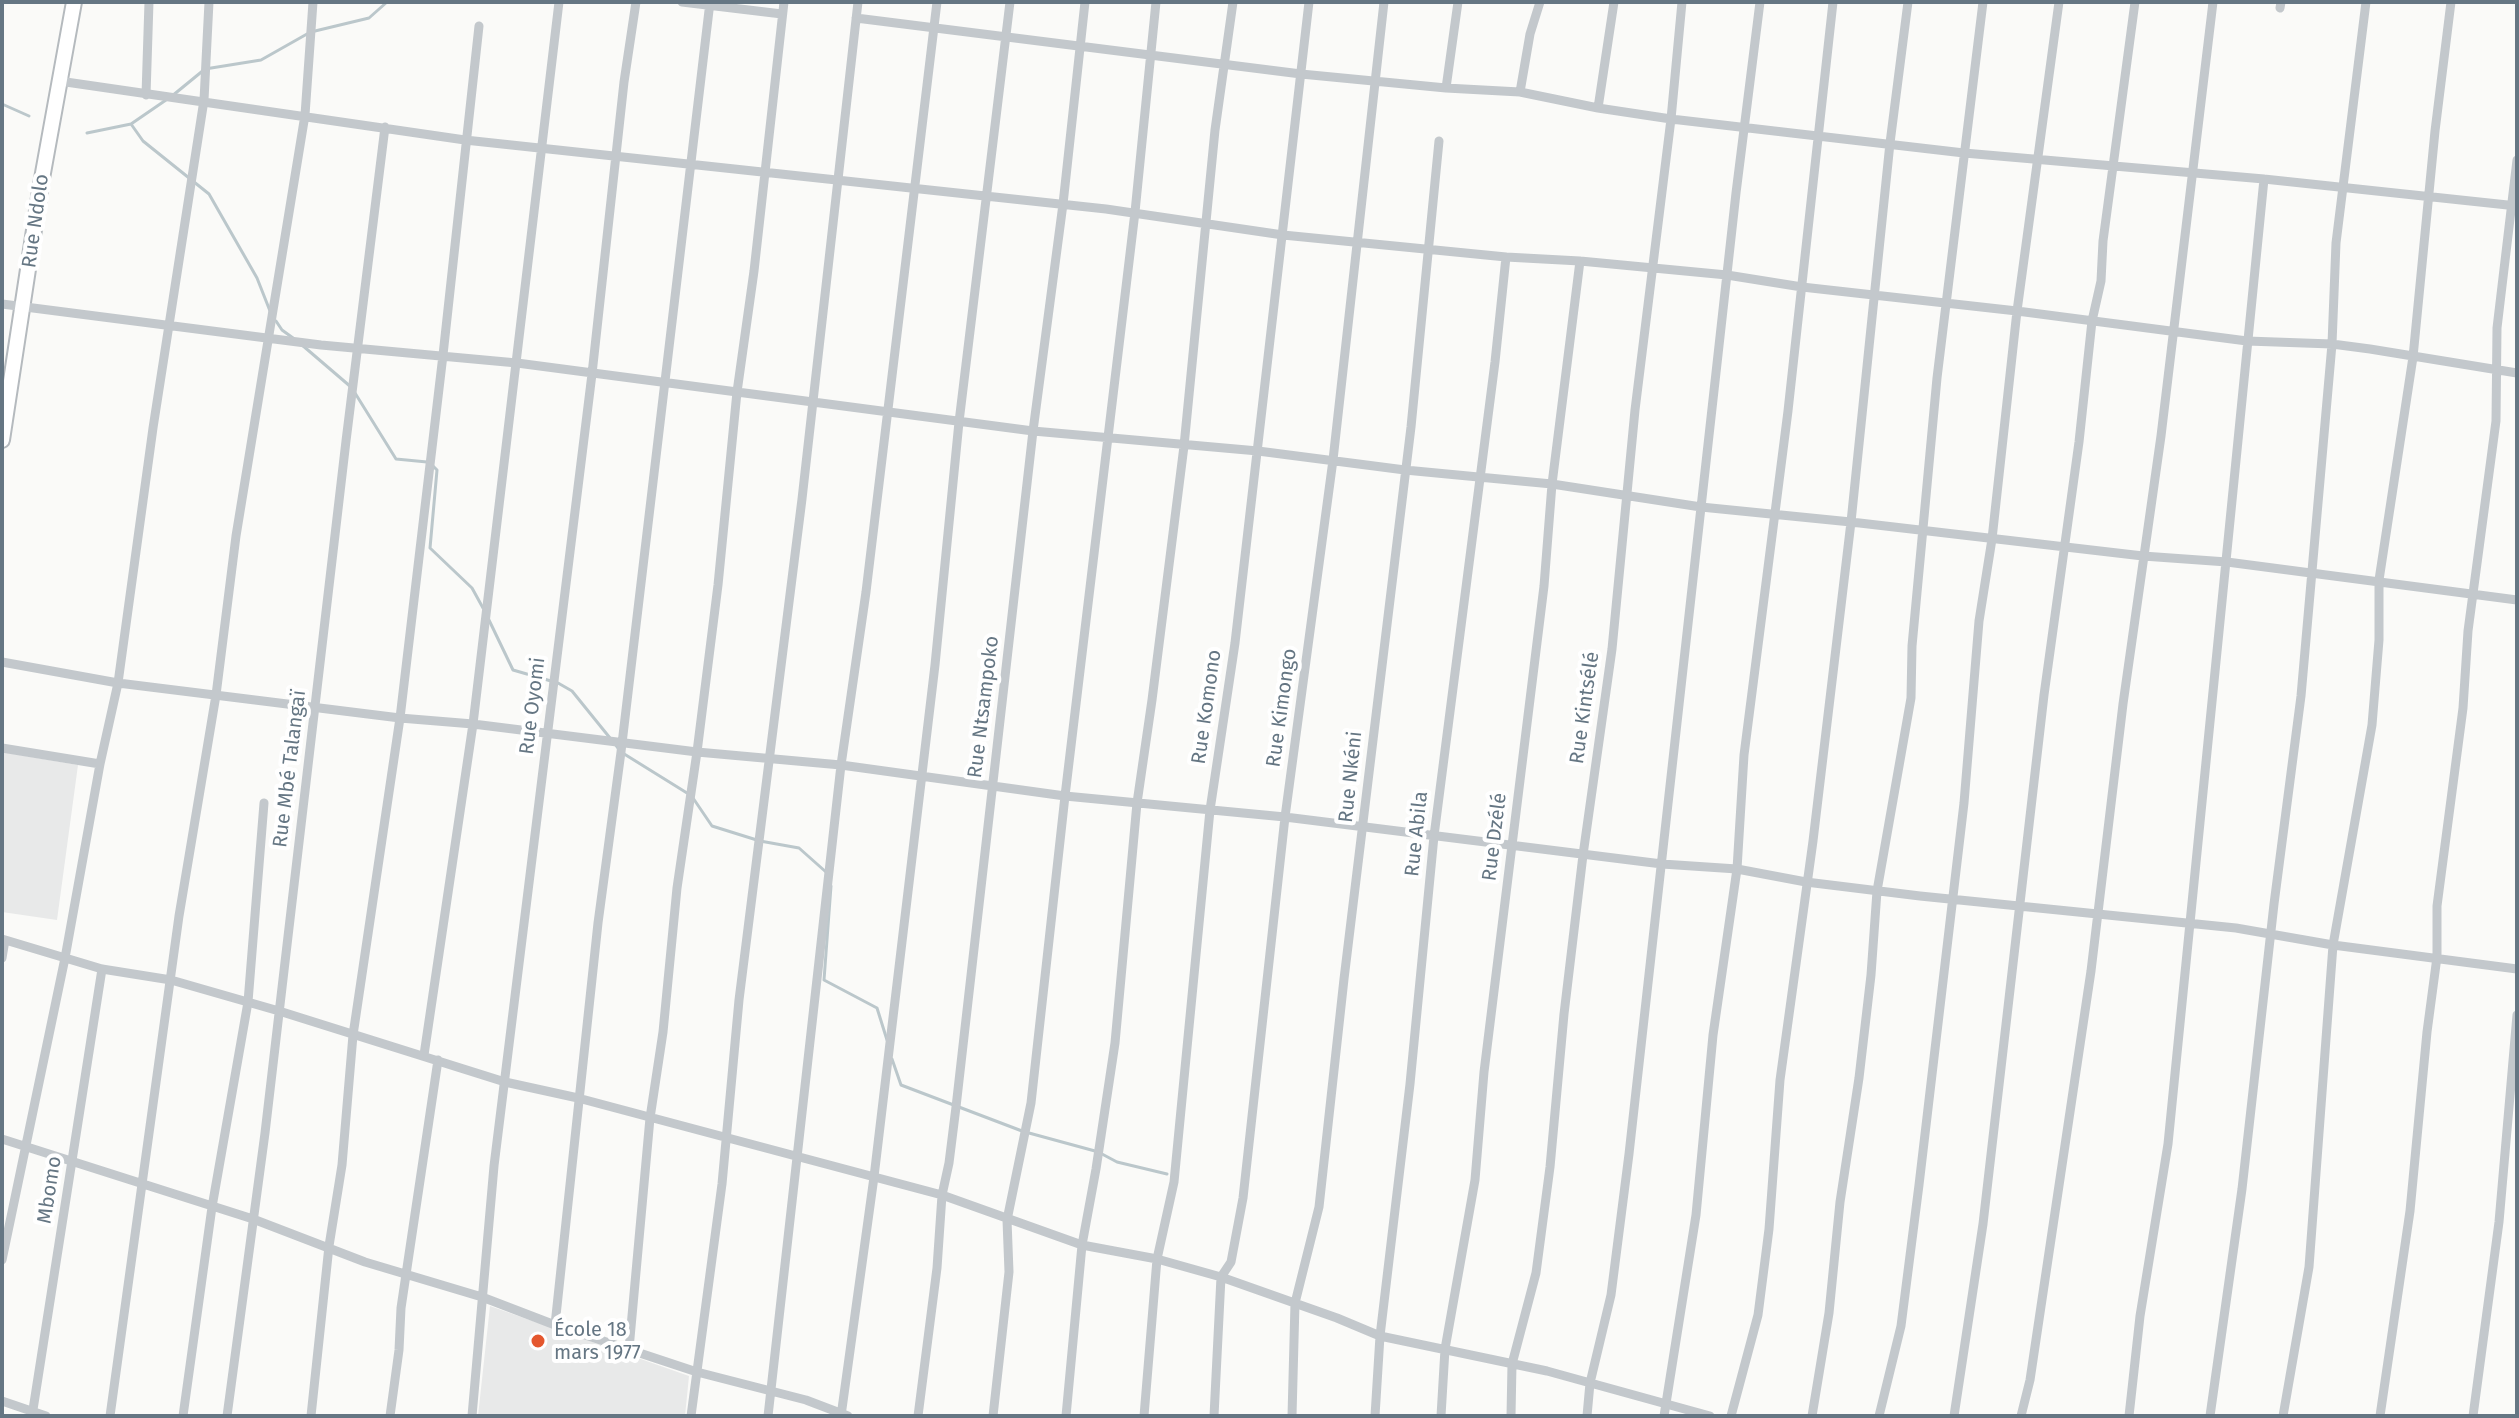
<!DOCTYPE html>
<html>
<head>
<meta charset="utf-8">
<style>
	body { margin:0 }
	#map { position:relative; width:2519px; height:1418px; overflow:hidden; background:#fafaf8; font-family:"Fira Sans",sans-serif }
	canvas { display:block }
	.frame { position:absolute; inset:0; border:4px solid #657683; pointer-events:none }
</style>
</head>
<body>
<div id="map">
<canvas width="2519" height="1418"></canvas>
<div class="frame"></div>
</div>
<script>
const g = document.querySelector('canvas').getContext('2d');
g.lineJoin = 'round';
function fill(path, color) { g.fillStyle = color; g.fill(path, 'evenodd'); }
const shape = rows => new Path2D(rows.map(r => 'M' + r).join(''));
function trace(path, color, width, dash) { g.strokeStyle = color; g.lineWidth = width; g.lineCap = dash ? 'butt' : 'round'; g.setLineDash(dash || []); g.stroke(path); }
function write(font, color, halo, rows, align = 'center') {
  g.font = font + ' "Fira Sans",sans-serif'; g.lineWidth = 8; g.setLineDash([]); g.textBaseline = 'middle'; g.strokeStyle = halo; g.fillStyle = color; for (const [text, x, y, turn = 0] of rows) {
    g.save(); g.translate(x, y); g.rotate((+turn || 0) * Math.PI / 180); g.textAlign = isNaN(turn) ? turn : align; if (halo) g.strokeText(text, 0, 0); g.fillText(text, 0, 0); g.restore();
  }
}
const built = shape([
	[2,752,78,765,57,920,2,912],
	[490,1306,689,1376,685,1416,478,1416]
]);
const stream = shape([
	[315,31,369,18,387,2],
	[172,96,205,69,261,60,307,34],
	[2,104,29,116],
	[131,124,143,141,209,194,257,278,270,311],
	[87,133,131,124,166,100],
	[276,321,282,330,293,338],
	[302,345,351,387],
	[355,393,396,459,427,462],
	[433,466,437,470,430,548,472,588,483,608],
	[488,618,513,670,551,681],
	[558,683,572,691,610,738],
	[615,744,621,752,687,793],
	[693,798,712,826,760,841,799,848,826,872],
	[831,886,824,980,877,1008,887,1040],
	[892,1059,901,1085,1022,1131],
	[1029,1133,1095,1151],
	[1102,1154,1117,1162,1167,1174]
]);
const street = shape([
	[682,2,782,14],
	[2280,8,2281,2],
	[856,18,1301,74,1446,88,1520,92,1598,108,1671,119,1964,153,2264,179,2517,206],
	[59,81,465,140,1106,209,1283,235,1506,257,1580,261,1727,275,1802,287,2017,311,2247,341,2332,344,2370,349,2517,373],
	[1446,88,1458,2],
	[1520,92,1530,34,1540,2],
	[146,95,149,2],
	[1598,108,1614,2],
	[2,304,321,345,517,363,1033,431,1258,451,1405,470,1552,484,1701,507,1851,522,2143,556,2227,562,2517,600],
	[2,662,118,683,400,718,473,724,697,752,841,765,1065,796,1285,817,1662,864,1737,869,1806,882,1920,896,2236,928,2333,945,2517,969],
	[2,748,100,764],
	[2,939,102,969,171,980,279,1011,505,1082,578,1098,942,1195,1082,1245,1157,1259,1221,1277,1337,1318,1380,1336,1547,1371,1710,1416],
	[2,958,5,940],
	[424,1055,473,724,559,2],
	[2,1139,253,1219,365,1262,482,1297,555,1325,697,1372,806,1400,848,1416],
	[2,1260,65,958,100,764,118,683,153,428,204,100,209,2],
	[555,1325,598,923,621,752,710,2],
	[629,1349,650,1118,663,1032,677,888,697,752,718,585,737,392,754,271,784,2],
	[2,1401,46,1416],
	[32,1416,102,969],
	[110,1416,179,916,216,695,236,536,305,115,313,2],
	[183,1416,212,1207,248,1002,264,803],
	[227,1416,265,1133,346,441,385,127],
	[311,1416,329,1246,342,1165,353,1035,400,718,443,355,479,26],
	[390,1416,399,1350,401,1308,438,1060],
	[472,1416,494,1166,592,374,624,82,636,2],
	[691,1416,722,1184,739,1000,802,499,858,2],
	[768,1416,841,765,866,592,937,2],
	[841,1416,874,1177,935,665,959,422,1010,2],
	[918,1416,937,1268,942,1195,949,1163,956,1107,1033,431,1063,204,1085,2],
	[993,1416,1009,1272,1007,1220,1031,1103,1065,796,1135,212,1156,2],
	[1066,1416,1082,1245,1096,1169,1115,1043,1137,803,1152,700,1184,446,1215,130,1233,2],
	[1144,1416,1157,1259,1174,1182,1210,810,1235,643,1309,2],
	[1214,1416,1221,1277,1231,1262,1243,1198,1285,817,1333,460,1384,2],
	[1292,1416,1295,1303,1319,1207,1344,979,1411,427,1439,141],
	[1375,1416,1380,1336,1410,1084,1434,836,1495,362,1506,257],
	[1441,1416,1445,1349,1475,1180,1484,1072,1544,586,1552,484,1580,261],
	[1511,1416,1512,1364,1536,1273,1550,1167,1564,1014,1583,855,1612,649,1635,410,1671,119,1682,2],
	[1587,1416,1590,1383,1611,1295,1629,1154,1736,193,1760,2],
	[1664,1416,1696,1215,1713,1035,1737,869,1744,755,1788,411,1833,2],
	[1731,1416,1758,1315,1769,1229,1780,1080,1813,841,1851,522,1890,143,1908,2],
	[1812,1416,1829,1313,1840,1202,1859,1078,1871,975,1877,891,1911,698,1912,646,1937,378,1983,2],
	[1879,1416,1901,1326,1919,1185,1964,803,1979,621,1992,539,2017,311,2059,2],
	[1954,1416,1983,1224,2044,695,2079,442,2092,321,2101,281,2103,241,2135,2],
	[2021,1416,2030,1380,2091,971,2123,704,2161,436,2213,2],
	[2129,1416,2140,1316,2168,1144,2264,179],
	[2210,1416,2242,1189,2274,904,2301,696,2332,344,2336,243,2366,2],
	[2283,1416,2309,1267,2333,945,2372,725,2379,640,2379,580,2413,357,2435,131,2451,2],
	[2380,1416,2410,1211,2427,1032,2437,957,2437,906,2463,708,2468,631,2496,421,2497,328,2517,160],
	[2473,1416,2499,1222,2517,1015]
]);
const primary = shape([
	[2,440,41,184,74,2]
]);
const markers = [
	[538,1341,8,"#e4572e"]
];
const streetNames = [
	["Rue Ndolo",36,221,-82],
	["Rue Oyomi",533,706,-83],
	["Rue Ntsampoko",984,707,-83],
	["Rue Komono",1207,707,-82],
	["Rue Kimongo",1282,708,-82],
	["Rue Kintsélé",1585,708,-82],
	["Rue Mbé Talangaï",290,769,-83],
	["Rue Nkéni",1351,777,-84],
	["Rue Abila",1417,834,-84],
	["Rue Dzélé",1495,837,-83],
	["Mbomo",50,1190,-81]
];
const poiNames = [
	["École 18",554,1330],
	["mars 1977",554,1353]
];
fill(built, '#e8e9e9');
trace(stream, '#bbc7cb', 3);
trace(primary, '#b5babe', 18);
trace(street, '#c3c8cc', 9);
trace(primary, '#fff', 14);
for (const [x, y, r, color] of markers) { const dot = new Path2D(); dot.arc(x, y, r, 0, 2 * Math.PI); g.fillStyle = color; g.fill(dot); trace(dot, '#fff', 3); }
write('20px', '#657683', '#fff', streetNames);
write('20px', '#657683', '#fff', poiNames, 'left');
</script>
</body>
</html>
